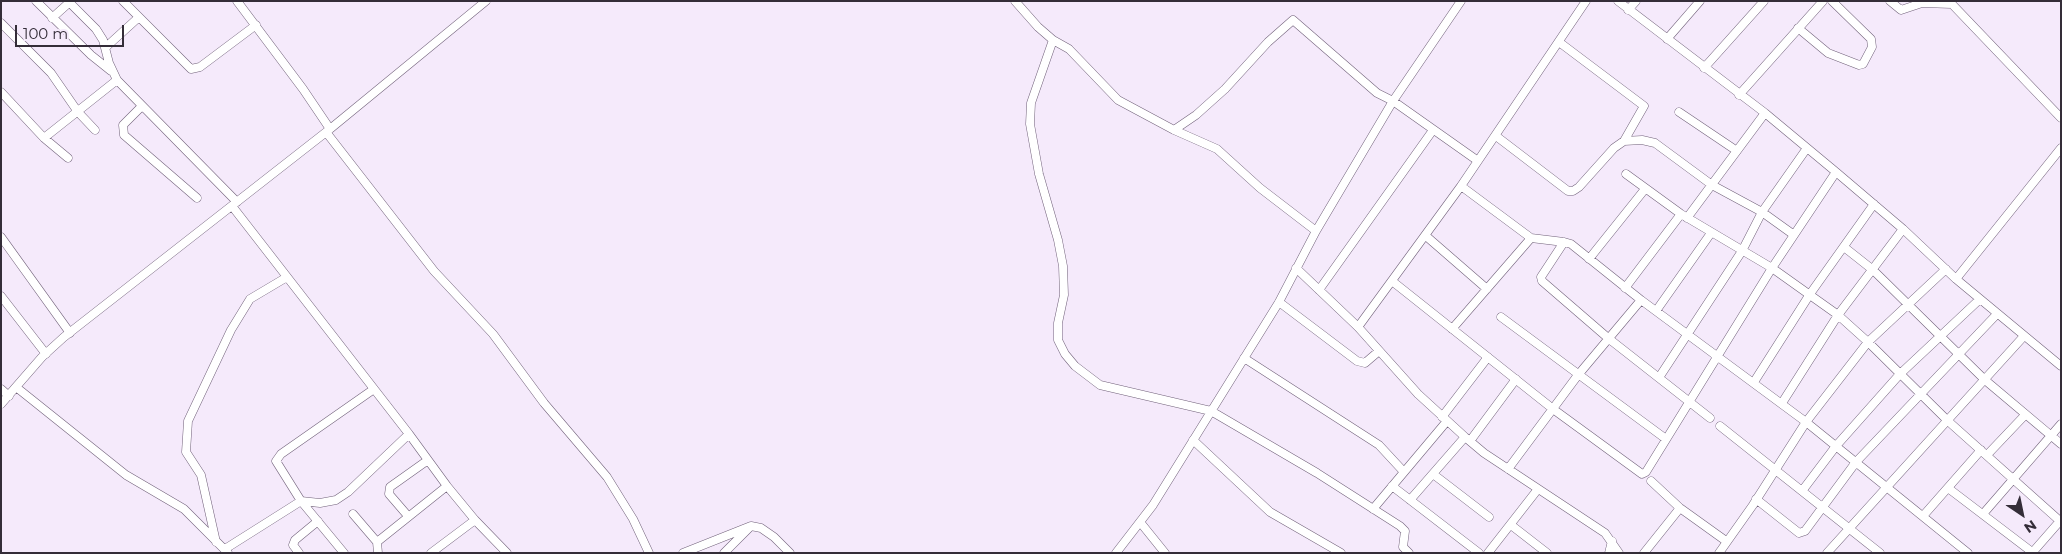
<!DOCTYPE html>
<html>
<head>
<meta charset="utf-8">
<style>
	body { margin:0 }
	#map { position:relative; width:2062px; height:554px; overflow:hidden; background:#f5eafb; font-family:Montserrat,sans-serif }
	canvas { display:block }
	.frame { position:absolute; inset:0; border:2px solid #342d38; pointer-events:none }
	.north { position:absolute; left:1997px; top:489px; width:50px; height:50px; -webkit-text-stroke:4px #f5eafb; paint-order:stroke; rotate:146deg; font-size:14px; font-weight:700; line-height:20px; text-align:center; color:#342d38 }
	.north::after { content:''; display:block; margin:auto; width:18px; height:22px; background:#342d38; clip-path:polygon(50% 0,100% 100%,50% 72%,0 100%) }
	.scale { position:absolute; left:15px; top:25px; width:109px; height:22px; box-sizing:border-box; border:2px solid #342d38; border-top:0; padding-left:6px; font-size:15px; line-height:18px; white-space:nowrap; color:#342d38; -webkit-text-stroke:4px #f5eafb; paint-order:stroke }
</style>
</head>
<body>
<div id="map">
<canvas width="2062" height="554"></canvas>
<div class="frame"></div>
<div class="north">N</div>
<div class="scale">100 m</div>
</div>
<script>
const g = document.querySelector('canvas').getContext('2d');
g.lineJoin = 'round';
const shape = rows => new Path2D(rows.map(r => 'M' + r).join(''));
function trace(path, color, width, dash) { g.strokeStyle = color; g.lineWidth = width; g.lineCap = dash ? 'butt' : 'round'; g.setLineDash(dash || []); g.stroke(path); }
const minor = shape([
	[36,1,91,55,111,71],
	[68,1,96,29,103,40,109,63,117,80,237,202],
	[123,1,191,69,200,67,256,25],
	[237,1,303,89,330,129],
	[1015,1,1038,27,1053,40,1069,49,1118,100,1174,130,1217,149,1260,188,1316,231],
	[1618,1,1765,113,1836,172,1903,229,1956,279,2061,366],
	[1890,1,1901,10,1922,3,1952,4],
	[1949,1,2061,118],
	[1628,10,1636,1],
	[52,18,71,1],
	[1,23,51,73,78,112,95,130],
	[1798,28,1828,53,1859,65,1863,64,1872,47,1871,39,1832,1],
	[1667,39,1700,1],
	[1053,40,1031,103,1030,124,1039,174,1058,240,1063,266,1064,295,1058,323,1058,340,1065,354,1075,366,1100,385,1211,411,1317,473,1400,526,1405,531,1403,547,1409,553],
	[1559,42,1644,106,1624,141],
	[106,47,139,17],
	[1704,68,1764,1],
	[1,92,44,138,68,158],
	[1739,95,1823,1],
	[142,106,123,125,124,135,197,198],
	[1679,112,1737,151],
	[1174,130,1196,115,1225,89,1268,42,1293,20,1377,93,1393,101,1478,161],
	[326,132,434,271,493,334,544,403,607,477,633,519,649,553],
	[1496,136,1568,191,1573,191,1579,187,1614,148,1624,141,1642,140,1655,143,1712,185,1762,212,1794,235],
	[44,138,117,80],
	[1626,174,1681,214,1772,268,1838,315,1868,342,1948,421,2061,522],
	[1461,186,1531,238,1564,242,1571,244,1641,300,1806,422,1968,553],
	[232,206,409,434,447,486,475,520,507,553],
	[1687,218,1765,113],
	[1426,236,1487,289],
	[1,237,70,333],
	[1564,242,1541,277,1542,281,1608,338,1710,418],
	[1844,247,1873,270,1985,380,2061,444],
	[1589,259,1645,189],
	[1296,268,1358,327,1418,394,1465,437,1484,453,1605,533,1619,553],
	[1956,279,2061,148],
	[1392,281,1553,409,1642,474,1646,472,1772,268,1836,172],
	[1625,288,1681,214],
	[1319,290,1433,130],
	[1,296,46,354],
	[1279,302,1357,361,1365,363,1379,351],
	[1656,311,1711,233],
	[1501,317,1666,439],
	[1358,327,1461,186,1586,1],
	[1452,329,1531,238],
	[1244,358,1379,445,1404,472],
	[1660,376,1742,251,1762,212,1807,148],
	[1754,382,1810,294,1874,204],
	[16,387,126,475,184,509,228,553],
	[1,389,9,396],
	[1782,403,1838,315,1903,229],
	[1,404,42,357,64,337,330,129,486,1],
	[1442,417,1488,357],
	[1720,426,1880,553],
	[1193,440,1270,512,1341,553],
	[1470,441,1516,379],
	[1987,455,2025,415],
	[1508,469,1578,375,1641,300],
	[1433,474,1489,517],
	[1651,481,1680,508,1726,541],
	[1392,486,1479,553],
	[1948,488,2032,552],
	[1802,491,1836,446,1900,374,1980,299],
	[1756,499,1799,533,1805,531,1856,462,1997,314],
	[1410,500,1465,437],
	[1373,509,1447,421],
	[353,514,377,542],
	[1983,514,2061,424],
	[408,516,389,494,390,487,428,460],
	[1923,516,1981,450],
	[1140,522,1165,553],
	[1511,525,1547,553],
	[216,542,201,475,186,452,188,421,231,330,250,299,287,277],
	[225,549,301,501,320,503,336,500,348,492,409,434],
	[299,553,293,545,295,540,318,521],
	[344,553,301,501,276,461,281,454,374,389],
	[378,553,377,542,447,486],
	[431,553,475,520],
	[683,553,751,526,761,528,774,537,790,553],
	[724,553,750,527],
	[1116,553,1153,505,1279,302,1316,231,1393,101,1461,1],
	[1488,553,1538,489],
	[1609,553,1612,541],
	[1644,553,1680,508],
	[1719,553,1753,505,1806,422,1868,342,1946,269],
	[1827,553,2024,336],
	[2032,553,2060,521]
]);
trace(minor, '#71617a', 9);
trace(minor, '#fff', 8);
</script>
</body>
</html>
